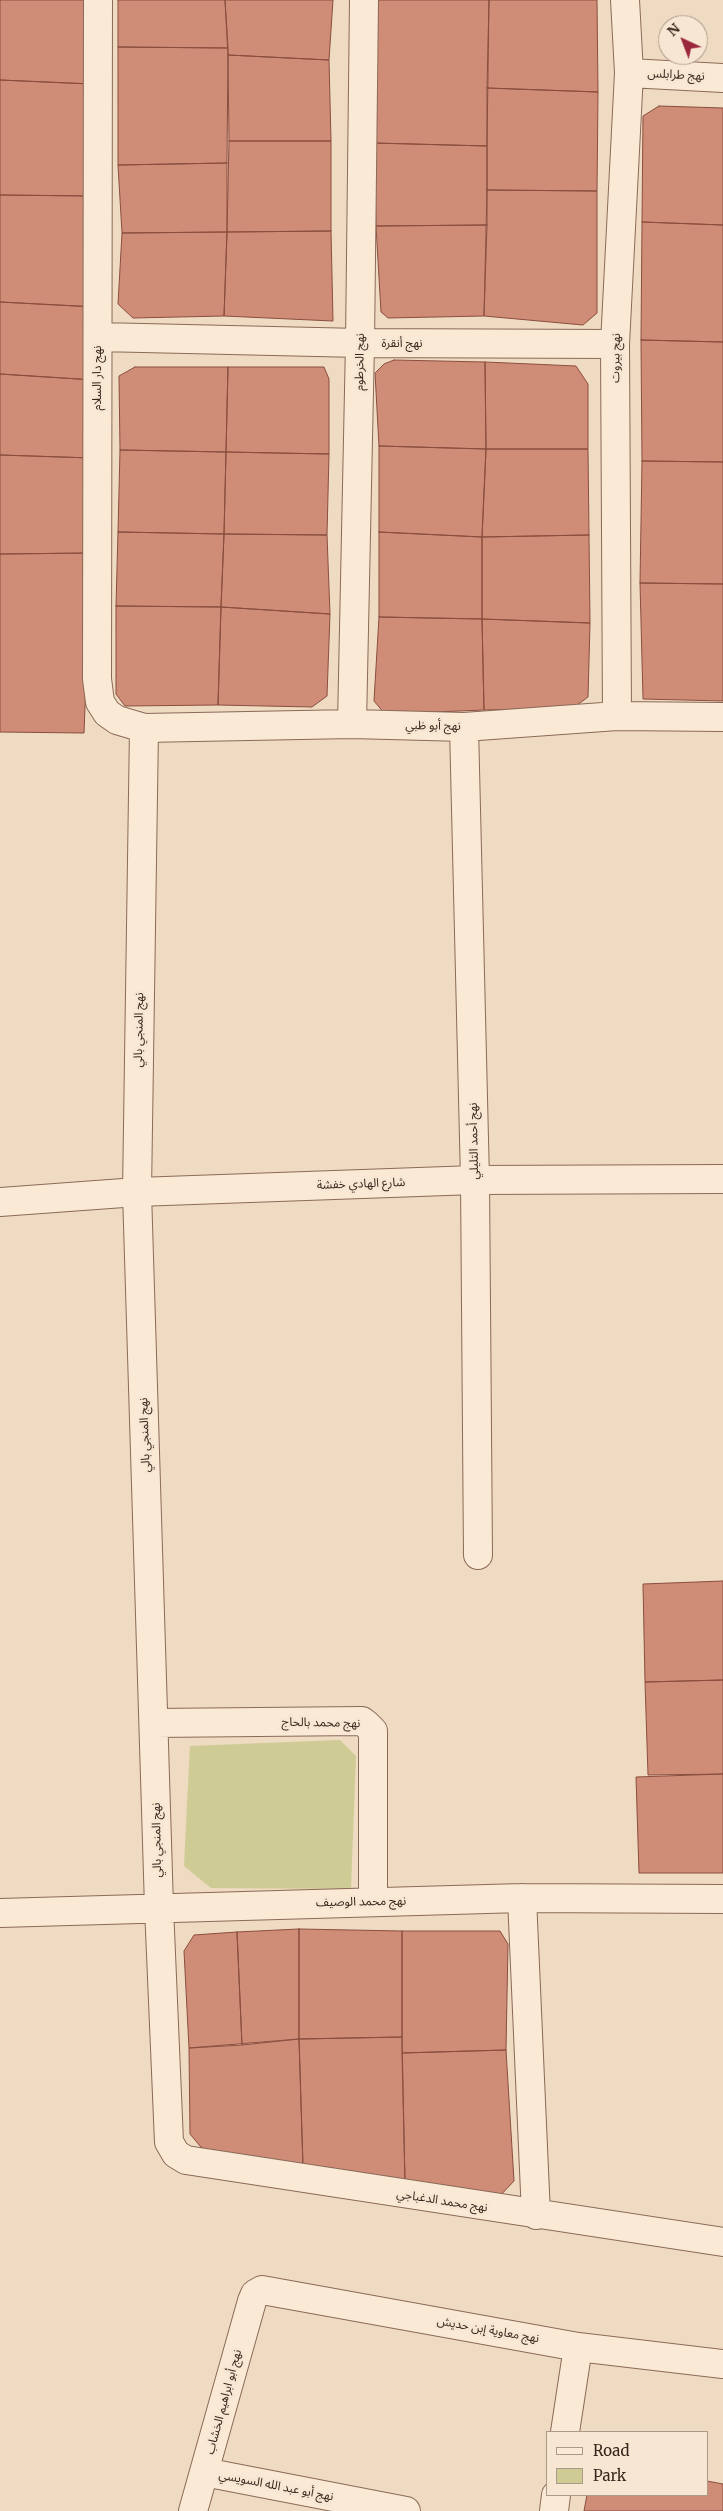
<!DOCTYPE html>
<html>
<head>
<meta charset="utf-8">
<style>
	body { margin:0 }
	#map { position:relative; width:723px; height:2511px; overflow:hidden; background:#efdac2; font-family:Merriweather,serif }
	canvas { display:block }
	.legend { position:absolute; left:546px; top:2431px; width:162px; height:65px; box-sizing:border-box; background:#f7e6d2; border:1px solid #ab998a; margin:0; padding:6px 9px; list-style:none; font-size:15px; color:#39261d }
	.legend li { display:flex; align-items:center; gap:10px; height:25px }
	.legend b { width:25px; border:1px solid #ab998a }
	.north { position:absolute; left:658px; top:15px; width:50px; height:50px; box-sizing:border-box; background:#f7e6d2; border:1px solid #ab998a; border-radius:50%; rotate:317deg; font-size:14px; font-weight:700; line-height:20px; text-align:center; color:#39261d }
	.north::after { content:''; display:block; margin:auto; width:18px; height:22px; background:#9b273c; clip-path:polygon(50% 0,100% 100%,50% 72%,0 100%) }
</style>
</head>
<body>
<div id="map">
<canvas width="723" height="2511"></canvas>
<ul class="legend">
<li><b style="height:6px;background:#fae9d5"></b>Road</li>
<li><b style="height:14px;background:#cecb95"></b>Park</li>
</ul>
<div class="north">N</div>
</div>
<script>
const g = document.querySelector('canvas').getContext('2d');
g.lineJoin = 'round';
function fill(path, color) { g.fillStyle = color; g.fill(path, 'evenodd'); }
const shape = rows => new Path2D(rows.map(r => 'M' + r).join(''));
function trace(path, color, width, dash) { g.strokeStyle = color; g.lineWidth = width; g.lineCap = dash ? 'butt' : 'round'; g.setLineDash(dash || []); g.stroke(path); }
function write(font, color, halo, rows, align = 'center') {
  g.font = font + ' Merriweather,"Noto Sans Arabic",serif'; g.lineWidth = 5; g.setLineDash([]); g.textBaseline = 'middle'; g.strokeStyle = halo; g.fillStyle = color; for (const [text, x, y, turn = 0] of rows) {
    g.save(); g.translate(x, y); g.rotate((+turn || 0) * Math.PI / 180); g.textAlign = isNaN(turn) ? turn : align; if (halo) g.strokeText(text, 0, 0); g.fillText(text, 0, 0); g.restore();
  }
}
const green = shape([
	[340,1740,356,1756,351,1889,211,1888,184,1866,190,1746]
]);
const building = shape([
	[0,0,90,0,91,84,0,80,0,0],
	[118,0,225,0,228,48,118,47,118,0],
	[225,0,333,0,329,60,228,55,225,0],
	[378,0,489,0,487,146,374,143,378,0],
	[489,0,597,0,598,92,487,88,489,0],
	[118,47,228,48,227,163,118,165,118,47],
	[228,55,329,60,331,141,229,141,228,55],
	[0,80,91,84,91,196,0,195,0,80],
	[487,88,598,92,597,191,487,190,487,88],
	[659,106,723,108,723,225,642,222,643,116,659,106],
	[229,141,331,141,331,231,227,232,229,141],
	[374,143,487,146,487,225,376,226,374,143],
	[227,163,227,232,122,233,118,165,227,163],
	[487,190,597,191,597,313,583,325,484,316,487,190],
	[0,195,91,196,96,307,0,302,0,195],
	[642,222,723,225,723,342,641,340,642,222],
	[487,225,484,316,388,318,381,312,376,226,487,225],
	[331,231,333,321,224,316,227,232,331,231],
	[227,232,224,316,133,318,118,304,122,233,227,232],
	[0,302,96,307,94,380,0,374,0,302],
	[641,340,723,342,723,462,642,461,641,340],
	[394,360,485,362,486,449,379,446,375,373,384,364,394,360],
	[485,362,576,366,588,384,588,449,486,449,485,362],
	[135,367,228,367,226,452,120,450,119,376,135,367],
	[228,367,324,367,329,379,329,454,226,452,228,367],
	[0,374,94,380,92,458,0,455,0,374],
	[379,446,486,449,482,537,379,532,379,446],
	[486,449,588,449,589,535,482,537,486,449],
	[120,450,226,452,224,534,118,532,120,450],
	[226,452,329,454,327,535,224,534,226,452],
	[0,455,92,458,91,553,0,554,0,455],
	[642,461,723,462,723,584,640,583,642,461],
	[118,532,224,534,221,607,116,606,118,532],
	[379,532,482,537,482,619,379,617,379,532],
	[224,534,327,535,330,614,221,607,224,534],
	[589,535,590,623,482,619,482,537,589,535],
	[91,553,84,733,0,732,0,554,91,553],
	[640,583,723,584,723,701,643,699,640,583],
	[116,606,221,607,218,705,125,706,116,694,116,606],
	[221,607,330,614,327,696,312,707,218,705,221,607],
	[379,617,482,619,484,710,385,714,374,701,379,617],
	[482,619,590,623,588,697,573,708,484,710,482,619],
	[723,1581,723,1680,645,1682,643,1584,723,1581],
	[723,1680,723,1774,648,1775,645,1682,723,1680],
	[723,1774,723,1873,639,1873,636,1777,723,1774],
	[299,1929,402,1931,402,2037,299,2039,299,1929],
	[299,1929,299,2039,242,2045,237,1932,299,1929],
	[402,1931,500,1931,508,1944,506,2050,402,2053,402,1931],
	[237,1932,242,2045,189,2048,184,1951,194,1935,237,1932],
	[402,2037,405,2183,303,2167,299,2039,402,2037],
	[299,2039,303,2167,209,2153,200,2146,190,2134,189,2048,299,2039],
	[506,2050,514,2181,497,2199,405,2183,402,2053,506,2050],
	[707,2481,723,2484,723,2511,584,2511,587,2495,707,2495,707,2481]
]);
const minor = shape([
	[98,0,97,679,100,702,107,713,117,720,144,728,352,724,464,727,617,716,723,717],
	[629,73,723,78],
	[99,337,360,343,615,344],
	[617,716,615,344,629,73,625,0],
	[352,724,360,343,364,0],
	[464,727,475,1180,478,1555],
	[144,728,137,1192,159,1907,169,2142,176,2154,186,2160,723,2242],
	[154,1723,362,1721,367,1725,373,1731,373,1902],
	[522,1898,536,2215],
	[0,1913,522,1898,723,1899],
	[565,2432,578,2347],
	[204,2472,406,2511],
	[193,2511,252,2301,255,2294,262,2290,578,2347,723,2364],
	[554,2511,556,2495]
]);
const tertiary = shape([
	[0,1202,137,1192,475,1180,723,1179]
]);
const streetNames = [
	["نهج طرابلس",676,75,3],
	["نهج أنقرة",402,344],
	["نهج بيروت",616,358,-89],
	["نهج الخرطوم",360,362,-89],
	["نهج دار السلام",98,378,-90],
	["نهج أبو ظبي",433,726,1],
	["نهج المنجي بالي",139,1030,-89],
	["نهج أحمد التليلي",474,1141,-91],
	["شارع الهادي خفشة",361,1184,-2],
	["نهج المنجي بالي",145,1435,-92],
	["نهج محمد بالحاج",321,1723,1],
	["نهج المنجي بالي",157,1840,-91],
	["نهج محمد الوصيف",361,1902,-1],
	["نهج محمد الدغباجي",442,2201,9],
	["نهج معاوية إبن حديش",488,2330,10],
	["نهج أبو ابراهيم الخشاب",224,2402,-75],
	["نهج أبو عبد الله السويسي",276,2486,11]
];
fill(green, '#cecb95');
fill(building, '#cf8c77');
trace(building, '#8a4e3e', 1);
trace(minor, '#8a6a58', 30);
trace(tertiary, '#8a6a58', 30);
trace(minor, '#fae9d5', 28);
trace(tertiary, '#fae9d5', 28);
write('12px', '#39261d', '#f7e6d2', streetNames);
</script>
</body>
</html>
